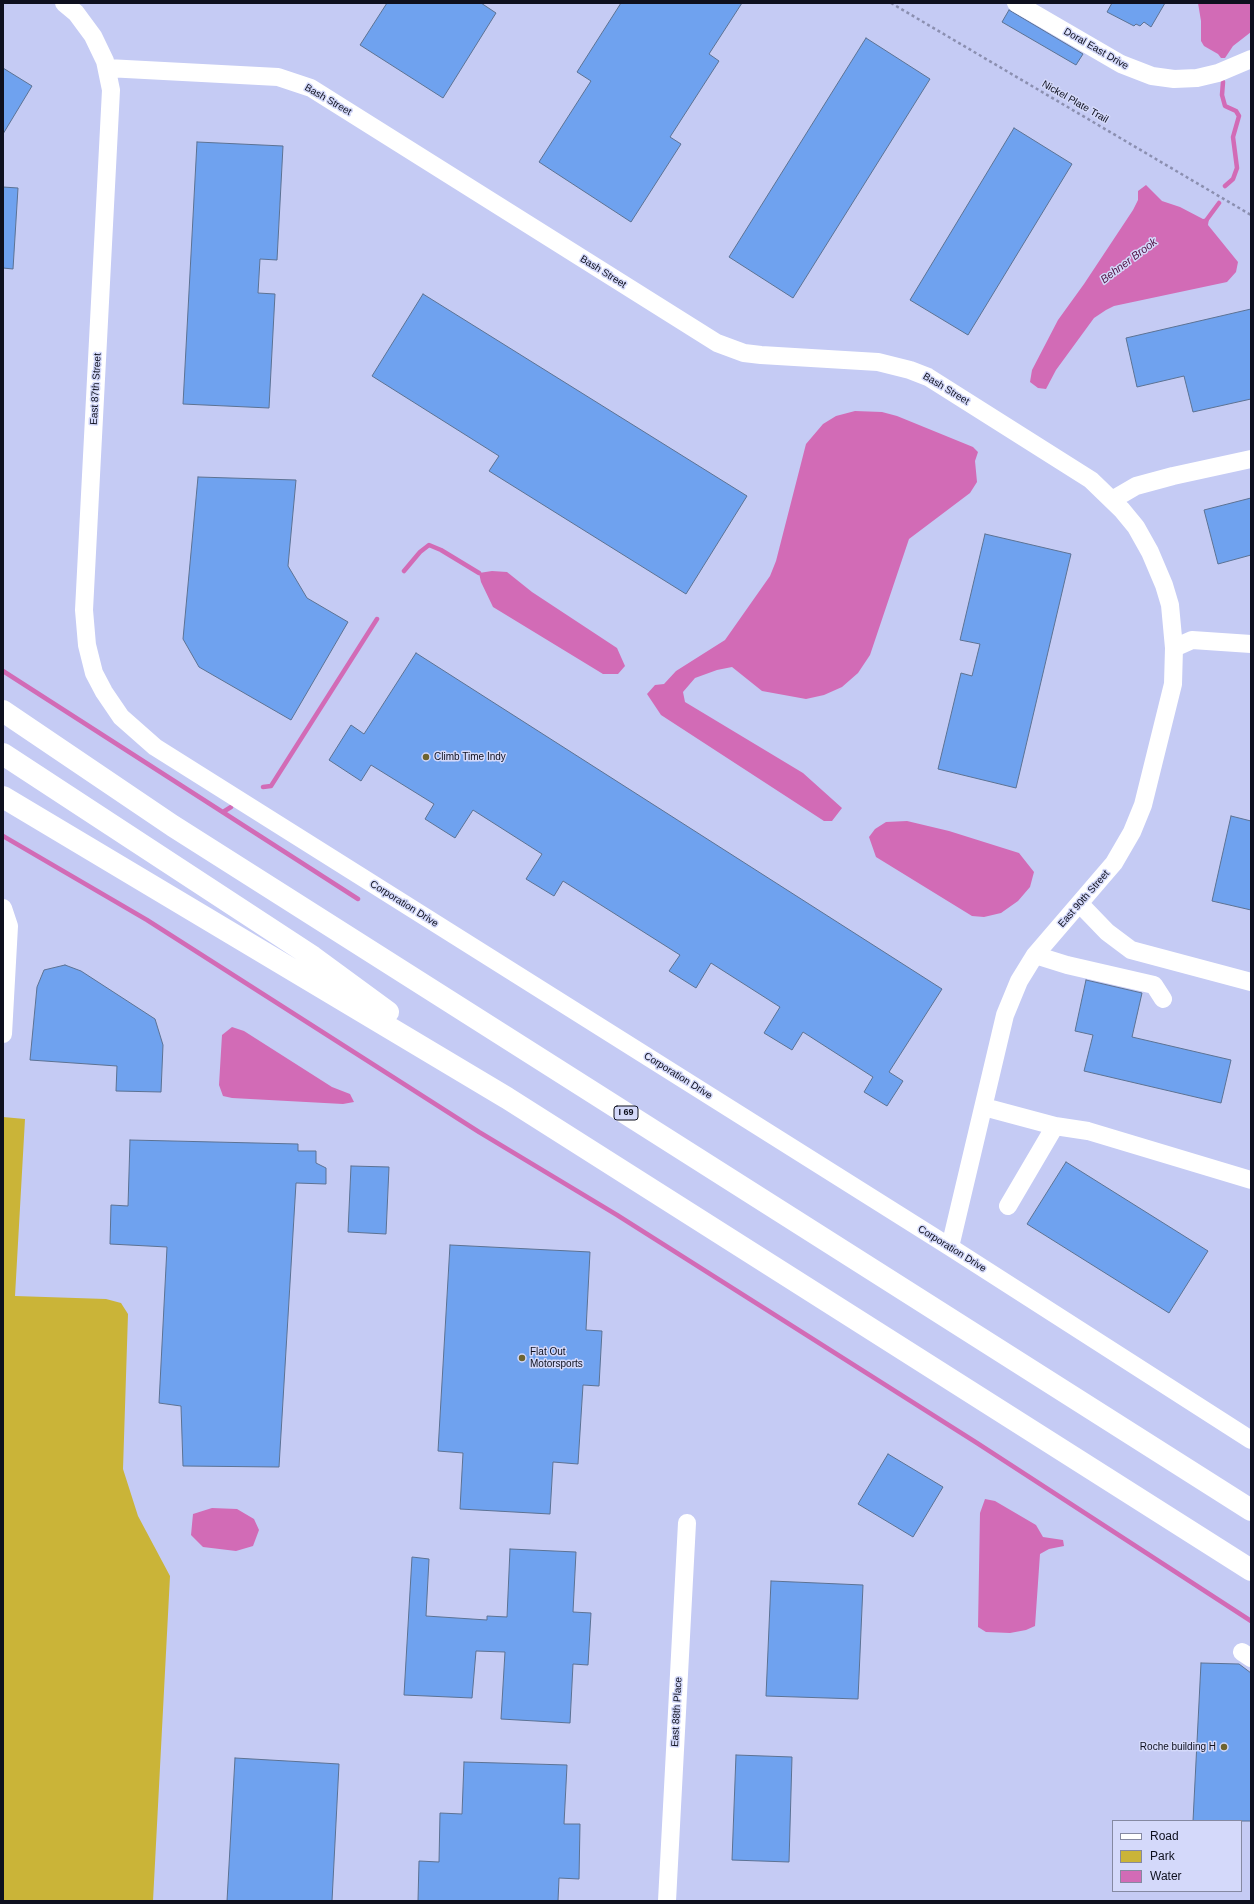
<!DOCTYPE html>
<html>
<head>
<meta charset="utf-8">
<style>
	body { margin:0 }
	#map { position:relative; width:1254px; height:1904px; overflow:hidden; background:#c5cbf4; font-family:Arial,sans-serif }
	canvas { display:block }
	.frame { position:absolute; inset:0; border:4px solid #0e101e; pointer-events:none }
	.legend { position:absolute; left:1112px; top:1820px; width:130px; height:72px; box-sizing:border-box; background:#d4d9fa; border:1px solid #8589a2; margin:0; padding:5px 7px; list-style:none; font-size:12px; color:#0e101e }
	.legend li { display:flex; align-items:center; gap:8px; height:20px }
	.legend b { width:20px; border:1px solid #8589a2 }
</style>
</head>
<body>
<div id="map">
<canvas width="1254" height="1904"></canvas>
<div class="frame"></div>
<ul class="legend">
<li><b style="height:5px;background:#fff"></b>Road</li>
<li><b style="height:11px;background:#cab438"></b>Park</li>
<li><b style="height:11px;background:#d26bb6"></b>Water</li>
</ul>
</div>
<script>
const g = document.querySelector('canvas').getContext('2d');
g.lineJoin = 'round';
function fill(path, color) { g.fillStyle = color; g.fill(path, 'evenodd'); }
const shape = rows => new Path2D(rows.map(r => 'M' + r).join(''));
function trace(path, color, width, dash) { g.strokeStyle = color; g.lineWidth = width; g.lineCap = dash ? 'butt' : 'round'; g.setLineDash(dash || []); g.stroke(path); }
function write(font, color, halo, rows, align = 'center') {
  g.font = font + ' Arial,sans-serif'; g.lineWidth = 3; g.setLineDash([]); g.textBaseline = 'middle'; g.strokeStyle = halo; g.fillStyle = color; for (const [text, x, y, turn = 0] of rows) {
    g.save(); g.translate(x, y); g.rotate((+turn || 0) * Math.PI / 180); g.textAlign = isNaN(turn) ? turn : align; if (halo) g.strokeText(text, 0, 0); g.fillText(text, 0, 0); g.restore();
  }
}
const green = shape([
	[3,1117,25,1119,15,1296,106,1299,121,1303,128,1314,123,1469,138,1516,170,1576,153,1901,3,1901]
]);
const water = shape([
	[1198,3,1251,4,1251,32,1233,46,1225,58,1221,58,1218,54,1204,46,1201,41,1201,21],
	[1146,185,1162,201,1180,207,1203,219,1209,218,1208,225,1238,262,1236,272,1227,282,1114,306,1106,310,1094,318,1056,370,1046,389,1038,388,1030,382,1032,370,1058,320,1084,284,1133,210,1138,200,1138,191],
	[855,411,882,412,897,416,973,447,978,452,975,461,977,482,970,493,909,539,870,655,858,673,842,687,824,695,806,699,762,691,732,667,717,670,695,678,683,692,685,702,803,773,842,808,832,821,824,821,661,715,647,694,655,685,664,684,676,671,725,640,770,576,776,561,806,444,823,424,836,416],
	[492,571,507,572,532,592,617,648,625,666,618,674,603,674,493,607,481,582,479,573],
	[907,821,949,831,1019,853,1034,872,1030,887,1018,901,1001,913,984,917,972,916,876,857,869,837,875,829,886,822],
	[232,1027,244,1031,332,1087,350,1094,354,1102,343,1104,232,1098,223,1096,219,1085,222,1035],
	[985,1499,995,1501,1036,1525,1043,1537,1063,1540,1064,1546,1049,1549,1040,1554,1035,1626,1026,1630,1010,1633,986,1632,978,1627,980,1513],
	[212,1508,237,1509,254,1519,259,1530,253,1546,236,1551,203,1547,191,1535,193,1514]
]);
const stream = shape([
	[1223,82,1222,95,1225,106,1236,111,1239,116,1233,137,1237,168,1233,179,1225,186],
	[1205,222,1219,203],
	[404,571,420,552,429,545,441,550,479,573],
	[3,671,358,899],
	[263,787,271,786,377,619],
	[223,812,231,807],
	[3,836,147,920,479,1132,617,1215,977,1443,1251,1621]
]);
const building = shape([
	[387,3,481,3,496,13,443,98,360,45,387,3],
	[621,3,742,3,709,54,719,61,670,137,681,144,631,222,539,162,591,81,577,72,621,3],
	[1112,3,1165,3,1151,27,1144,22,1140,26,1136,24,1134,26,1107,12,1112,3],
	[1009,10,1083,54,1076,65,1002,22,1009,10],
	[866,38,930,79,793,298,729,257,866,38],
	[3,68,32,86,3,134,3,68],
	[1014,128,1072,164,968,335,910,300,1014,128],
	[197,142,283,146,277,260,260,259,258,293,275,294,269,408,183,404,197,142],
	[3,187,18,188,13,269,3,268,3,187],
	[423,294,747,496,686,594,489,471,499,456,372,376,423,294],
	[1251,309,1251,399,1193,412,1184,376,1137,387,1126,338,1251,309],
	[198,477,296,480,288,566,307,598,348,622,291,720,199,667,183,639,198,477],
	[1251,498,1251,555,1218,564,1204,510,1251,498],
	[985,534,1071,554,1016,788,938,769,961,673,972,676,980,644,960,640,985,534],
	[416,653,942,989,889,1072,903,1081,887,1106,864,1092,873,1077,803,1032,792,1050,764,1033,780,1007,711,963,696,988,669,971,680,955,563,881,554,896,526,879,542,854,473,810,455,838,425,819,434,804,371,765,361,781,329,760,351,725,364,734,416,653],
	[1231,816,1251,821,1251,910,1212,901,1231,816],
	[65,965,81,971,155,1019,163,1045,161,1092,116,1091,117,1066,30,1060,37,987,44,970,65,965],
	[1086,980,1142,993,1132,1037,1231,1060,1221,1103,1084,1071,1093,1035,1075,1031,1086,980],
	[130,1140,298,1144,298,1151,316,1151,316,1163,326,1168,326,1184,296,1183,279,1467,183,1466,181,1406,159,1403,167,1247,110,1244,111,1205,128,1206,130,1140],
	[1066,1162,1208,1251,1169,1313,1027,1224,1066,1162],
	[351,1166,389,1167,386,1234,348,1232,351,1166],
	[450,1245,590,1252,586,1330,602,1331,599,1386,583,1385,578,1464,553,1462,550,1514,460,1509,463,1453,438,1451,450,1245],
	[888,1454,943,1487,913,1537,858,1504,888,1454],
	[510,1549,576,1552,573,1612,591,1613,588,1665,573,1664,570,1723,501,1719,505,1652,476,1651,472,1698,404,1695,412,1557,429,1559,426,1616,487,1620,487,1616,507,1617,510,1549],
	[771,1581,863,1585,858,1699,766,1696,771,1581],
	[1201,1663,1239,1664,1251,1673,1251,1821,1193,1821,1201,1663],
	[736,1755,792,1757,789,1862,732,1860,736,1755],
	[235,1758,339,1764,332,1901,227,1901,235,1758],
	[464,1762,567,1765,564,1824,580,1824,579,1879,559,1878,558,1901,418,1901,419,1861,439,1862,440,1813,462,1814,464,1762]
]);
const path = shape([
	[891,3,1251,215]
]);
const minor = shape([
	[64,3,76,13,93,36,105,61,111,90,84,610,87,645,94,673,104,692,121,717,155,747,950,1247,1251,1440],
	[1016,3,1121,64,1152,76,1174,79,1197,78,1218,73,1251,59],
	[107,68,278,77,311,88,717,343,744,353,761,355,878,362,910,370,928,377,1091,480,1122,510,1136,527,1150,552,1164,585,1170,605,1174,648,1173,684,1143,805,1132,832,1114,863,1035,955,1019,981,1005,1015,950,1247],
	[1112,500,1136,486,1173,476,1251,459],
	[1174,648,1192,640,1251,644],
	[1080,904,1107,932,1131,950,1251,982],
	[3,908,9,926,3,1034],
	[1035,955,1067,965,1154,985,1163,999],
	[984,1107,1055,1126,1008,1206],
	[1055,1126,1088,1131,1251,1180],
	[1242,1652,1251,1658],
	[667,1901,687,1523]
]);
const highway = shape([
	[3,711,173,826,1251,1510],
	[3,754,313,957,388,1012],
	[3,797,507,1098,1251,1570]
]);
const markers = [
	[426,757,4,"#6e6430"],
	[522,1358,4,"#6e6430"],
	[1224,1747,4,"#6e6430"]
];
const shields = [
	[626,1113,24]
];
const shieldNames = [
	["I 69",626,1113]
];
const streetNames = [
	["Doral East Drive",1096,49,30],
	["Bash Street",328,100,30],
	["Nickel Plate Trail",1075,102,30],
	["Bash Street",603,272,32],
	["East 87th Street",96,389,-87],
	["Bash Street",946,389,31],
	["East 90th Street",1084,899,-49],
	["Corporation Drive",404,904,32],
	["Corporation Drive",678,1076,32],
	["Corporation Drive",952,1249,32],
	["East 88th Place",677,1712,-87]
];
const poiNames = [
	["Climb Time Indy",434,757],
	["Flat Out",530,1352],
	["Motorsports",530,1364],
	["Roche building H",1216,1747,"right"]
];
const waterNames = [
	["Behner Brook",1129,261,-37]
];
fill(green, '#cab438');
fill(water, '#d26bb6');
trace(stream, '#d26bb6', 4.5);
fill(building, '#6fa2ef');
trace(building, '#5c7293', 1);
trace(path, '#8b8fb0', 2.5, [3, 3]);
trace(minor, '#fff', 18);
trace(highway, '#fff', 22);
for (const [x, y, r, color] of markers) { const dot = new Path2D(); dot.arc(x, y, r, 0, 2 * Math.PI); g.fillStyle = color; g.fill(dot); trace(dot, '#d4d9fa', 1.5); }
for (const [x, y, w] of shields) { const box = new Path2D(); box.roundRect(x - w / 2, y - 7, w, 14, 3); g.fillStyle = '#d4d9fa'; g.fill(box); trace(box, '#0e101e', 1); }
write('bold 9px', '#0e101e', null, shieldNames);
write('10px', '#0e101e', '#d4d9fa', streetNames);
write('10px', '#0e101e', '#d4d9fa', poiNames, 'left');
write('italic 11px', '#531245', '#d4d9fa', waterNames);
</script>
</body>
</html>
